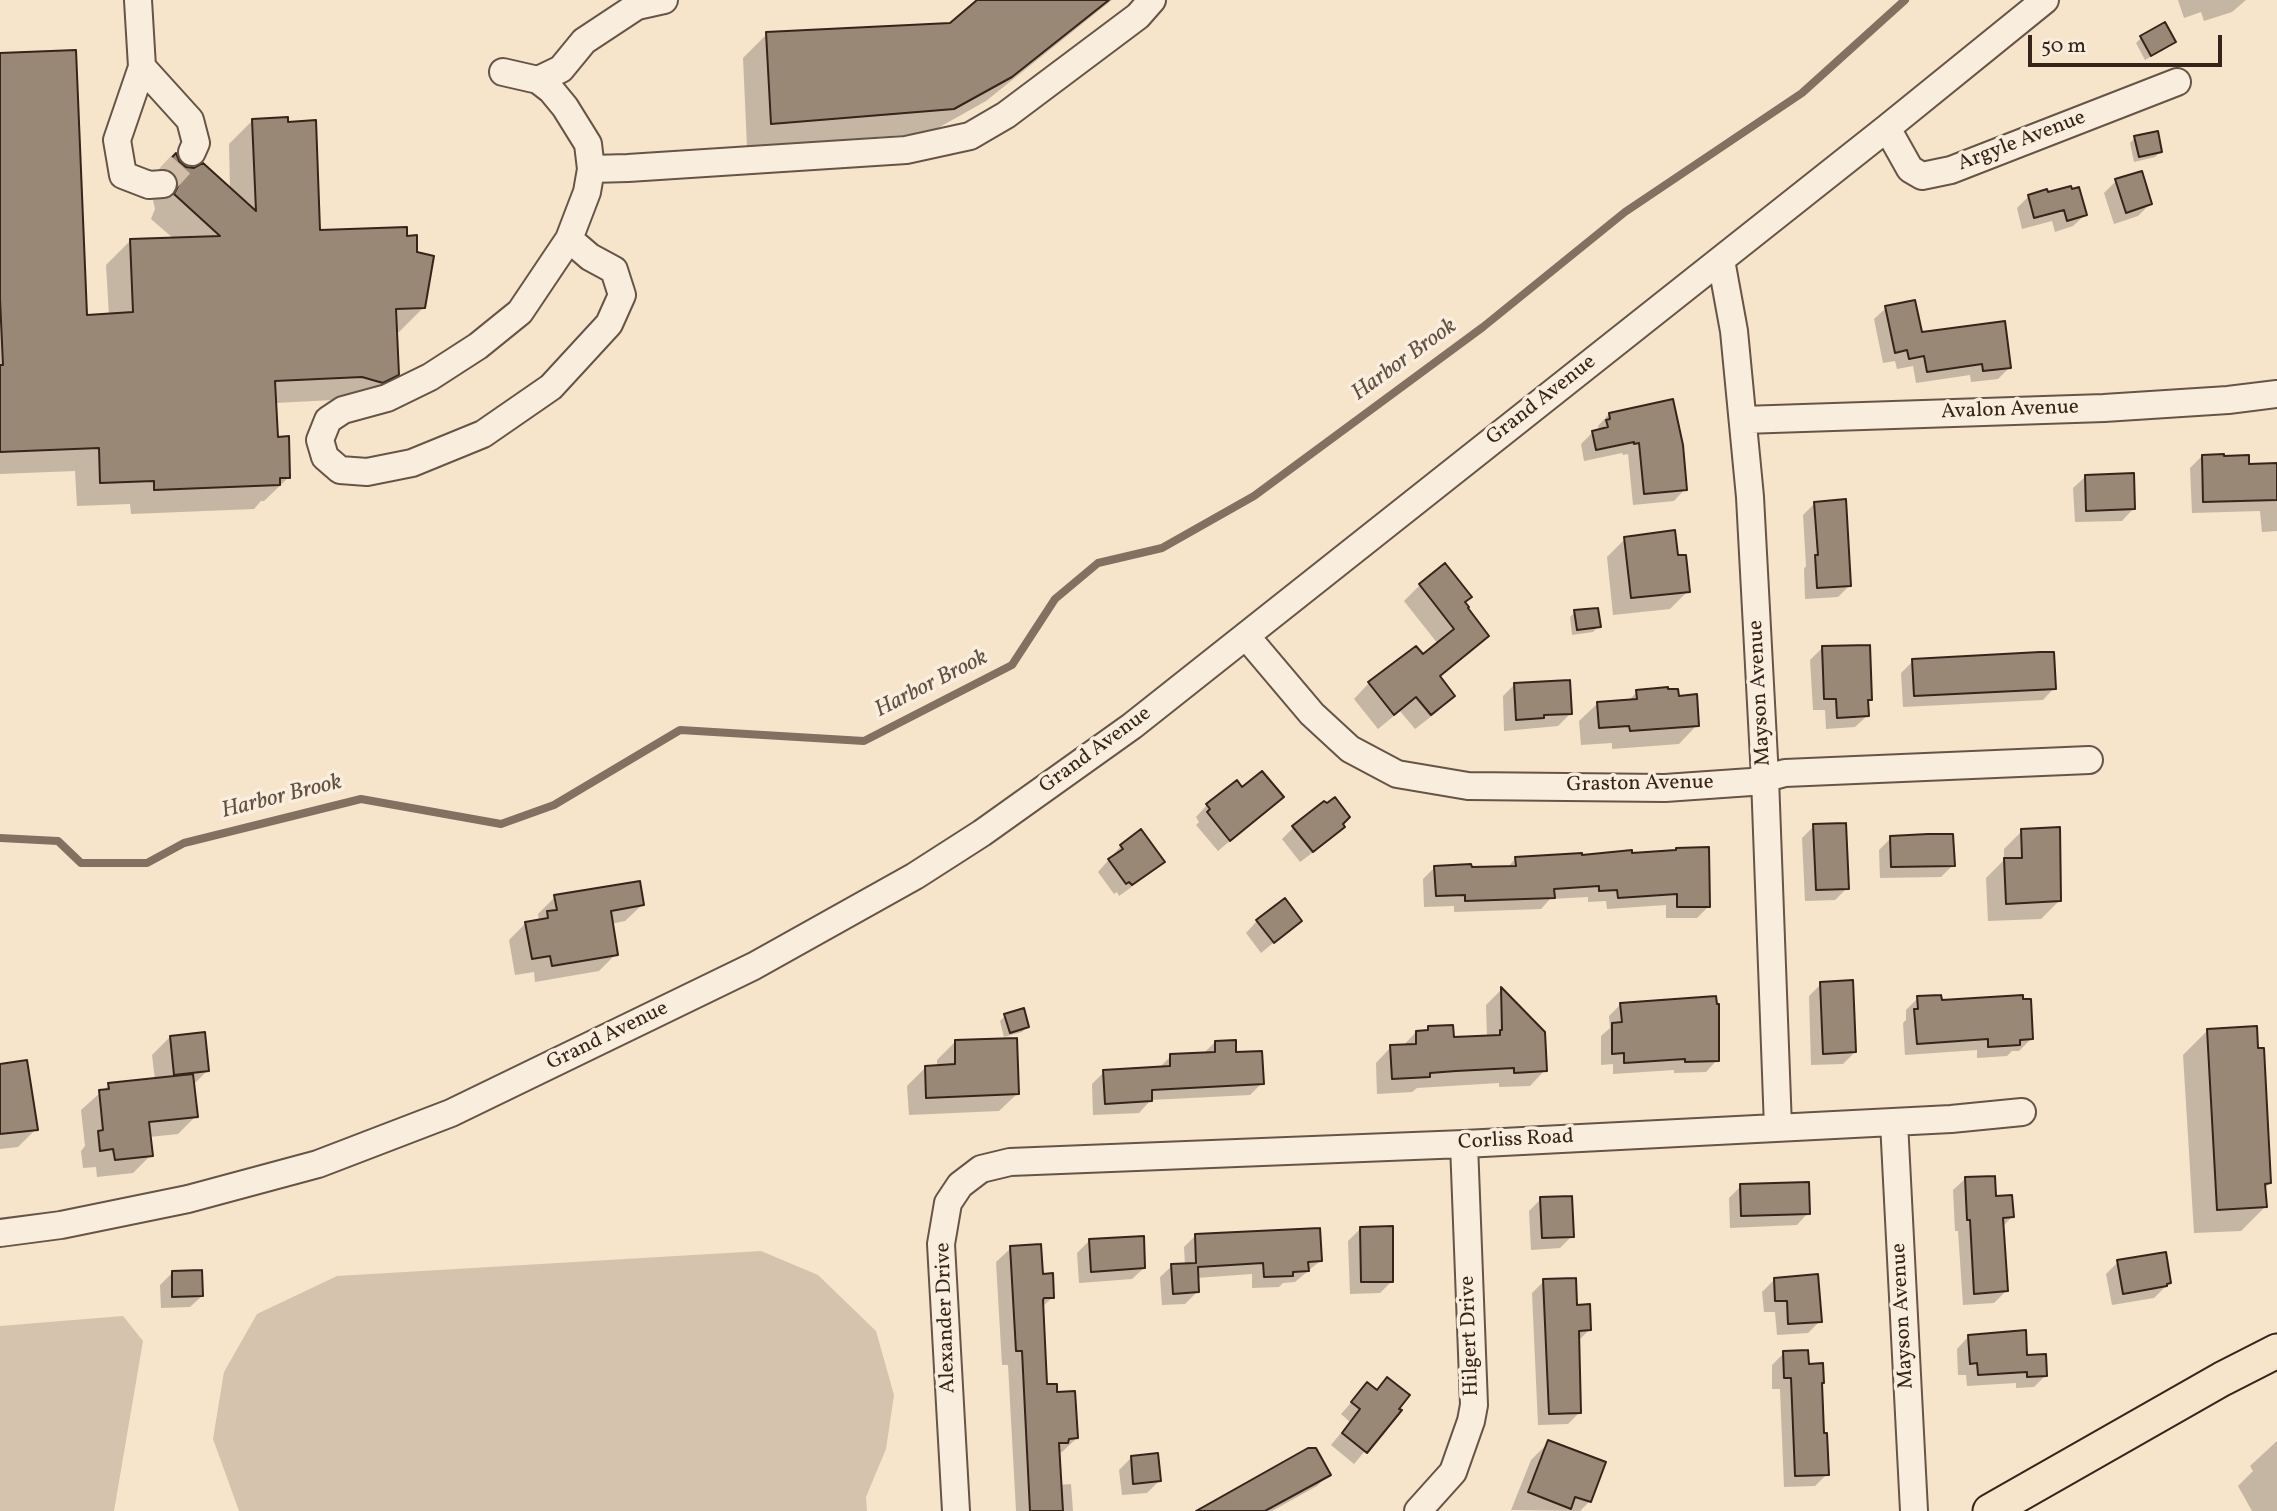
<!DOCTYPE html>
<html>
<head>
<meta charset="utf-8">
<style>
	body { margin:0 }
	#map { position:relative; width:2277px; height:1511px; overflow:hidden; background:#f6e4cb; font-family:Vollkorn,serif }
	canvas { display:block }
	.scale { position:absolute; left:2028px; top:35px; width:194px; height:32px; box-sizing:border-box; border:4px solid #36241a; border-top:0; padding-left:9px; font-size:21px; line-height:24px; white-space:nowrap; color:#36241a; -webkit-text-stroke:5px #f9eddd; paint-order:stroke }
</style>
</head>
<body>
<div id="map">
<canvas width="2277" height="1511"></canvas>
<div class="scale">50 m</div>
</div>
<script>
const g = document.querySelector('canvas').getContext('2d');
g.lineJoin = 'round';
function fill(path, color) { g.fillStyle = color; g.fill(path, 'evenodd'); }
const shape = rows => new Path2D(rows.map(r => 'M' + r).join(''));
function trace(path, color, width, dash) { g.strokeStyle = color; g.lineWidth = width; g.lineCap = dash ? 'butt' : 'round'; g.setLineDash(dash || []); g.stroke(path); }
function write(font, color, halo, rows, align = 'center') {
  g.font = font + ' Vollkorn,serif'; g.lineWidth = 7; g.setLineDash([]); g.textBaseline = 'middle'; g.strokeStyle = halo; g.fillStyle = color; for (const [text, x, y, turn = 0] of rows) {
    g.save(); g.translate(x, y); g.rotate((+turn || 0) * Math.PI / 180); g.textAlign = isNaN(turn) ? turn : align; if (halo) g.strokeText(text, 0, 0); g.fillText(text, 0, 0); g.restore();
  }
}
const green = shape([
	[761,1251,818,1275,876,1331,894,1395,886,1449,866,1497,867,1511,239,1511,213,1439,224,1372,257,1314,337,1276],
	[123,1316,143,1341,114,1511,0,1511,0,1326]
]);
const shadow = shape([
	[980,0,1112,0,986,101,929,133,747,147,743,58,767,34,950,25],
	[2178,0,2246,0,2232,12,2204,21,2201,12,2184,18],
	[2141,38,2174,42,2168,47,2145,60,2136,43],
	[0,55,86,317,109,316,106,265,130,241,174,239,151,219,155,209,153,200,146,194,152,179,175,156,177,162,186,168,230,190,229,144,253,120,319,232,424,307,399,332,395,332,397,374,373,398,275,403,276,438,289,477,264,501,261,501,254,509,131,514,130,504,77,506,75,471,0,474],
	[2135,138,2160,152,2155,157,2134,162,2130,143],
	[2116,181,2150,204,2138,216,2114,224,2104,193],
	[2029,196,2085,215,2073,226,2055,232,2052,221,2022,229,2017,208],
	[1886,308,1921,333,2010,367,1998,379,1971,382,1970,375,1916,383,1913,366,1897,369,1895,361,1883,363,1874,319],
	[1672,401,1685,489,1674,501,1633,505,1628,454,1623,455,1622,453,1584,461,1581,444,1592,433,1599,430,1598,426,1609,414],
	[2202,456,2247,466,2277,464,2277,531,2262,532,2260,511,2192,513,2190,468],
	[2085,477,2133,509,2122,521,2075,522,2073,488],
	[1815,503,1850,585,1838,597,1805,599,1804,569,1806,566,1803,515],
	[1625,539,1688,591,1670,609,1613,615,1607,557],
	[1445,566,1464,602,1487,636,1439,677,1452,696,1437,712,1415,729,1400,711,1378,729,1354,699,1369,683,1416,648,1422,656,1438,644,1404,601,1420,585],
	[1575,612,1599,626,1593,632,1572,635,1570,617],
	[1822,648,1870,699,1867,703,1867,716,1855,727,1826,729,1825,710,1813,710,1810,660],
	[1913,661,2054,688,2043,700,1903,707,1901,673],
	[1515,684,1570,714,1558,726,1504,731,1503,696],
	[1637,692,1677,697,1697,725,1679,744,1612,749,1612,743,1581,745,1579,721,1598,703,1628,701],
	[1242,789,1282,797,1218,851,1196,825,1199,822,1196,817,1207,805],
	[1341,824,1343,827,1331,839,1300,862,1282,839,1294,827],
	[1814,826,1847,888,1835,900,1805,901,1802,838],
	[2022,831,2059,901,2041,919,1988,921,1986,878,2004,860,2004,849],
	[1141,832,1162,862,1151,873,1119,896,1117,892,1114,894,1098,872,1121,846],
	[1891,838,1953,865,1941,877,1880,878,1879,850],
	[1580,855,1709,906,1697,918,1666,918,1666,905,1607,909,1606,901,1588,902,1588,897,1550,899,1541,909,1454,912,1454,906,1424,907,1423,879,1435,867,1470,869,1507,868,1516,858],
	[555,897,643,904,625,921,611,924,616,954,599,971,535,982,534,972,515,975,509,940,526,923,539,921,538,914],
	[1257,921,1300,921,1261,953,1246,933],
	[1821,984,1855,1052,1843,1064,1811,1065,1809,996],
	[1501,990,1544,1033,1545,1070,1530,1086,1499,1087,1499,1083,1417,1088,1412,1092,1377,1094,1376,1063,1391,1047,1402,1047,1416,1032,1424,1032,1429,1028,1452,1039,1487,1037,1486,1005],
	[1918,998,1940,1002,2031,1039,2019,1051,2012,1051,2007,1056,1977,1058,1977,1050,1905,1055,1903,1023,1906,1020,1906,1010],
	[1621,1004,1717,1060,1706,1072,1674,1073,1674,1070,1613,1074,1613,1064,1601,1065,1601,1036,1610,1028,1609,1016],
	[1005,1016,1027,1027,1022,1032,1004,1037,1000,1021],
	[2207,1031,2256,1050,2270,1183,2264,1189,2265,1207,2241,1231,2194,1233,2183,1055],
	[170,1037,208,1070,193,1085,196,1116,178,1134,149,1137,151,1155,133,1173,97,1177,96,1167,83,1168,81,1151,85,1146,81,1110,109,1085,155,1080,152,1055],
	[955,1042,1018,1093,999,1111,909,1115,907,1086,926,1067,937,1067,937,1060],
	[1215,1042,1234,1054,1262,1083,1250,1095,1151,1100,1139,1113,1093,1115,1092,1084,1104,1072,1158,1069,1171,1056,1203,1054],
	[5,1063,36,1129,18,1147,0,1149,0,1064],
	[1965,1179,1994,1198,2012,1217,2002,1227,2006,1291,1994,1303,1963,1305,1958,1231,1955,1231,1953,1190],
	[1741,1186,1808,1213,1797,1225,1730,1228,1729,1198],
	[1541,1199,1572,1236,1560,1248,1531,1250,1529,1211],
	[1360,1229,1392,1281,1380,1293,1350,1294,1348,1241],
	[1196,1235,1320,1261,1295,1282,1283,1283,1279,1287,1252,1288,1252,1274,1196,1278,1197,1292,1185,1304,1162,1305,1160,1277,1172,1266,1185,1265,1184,1247],
	[1089,1241,1144,1268,1132,1279,1079,1283,1077,1253],
	[1011,1248,1041,1276,1053,1297,1042,1307,1045,1386,1056,1394,1077,1438,1062,1452,1058,1453,1060,1485,1071,1484,1073,1511,1016,1511,1008,1365,1002,1365,996,1262],
	[2118,1262,2169,1283,2154,1298,2112,1305,2106,1274],
	[172,1273,202,1296,190,1307,161,1308,160,1285],
	[1774,1280,1820,1321,1808,1333,1777,1335,1775,1312,1764,1312,1762,1292],
	[1544,1281,1589,1330,1578,1341,1580,1412,1568,1424,1538,1425,1532,1293],
	[1968,1337,2026,1357,2046,1375,2034,1387,2016,1388,2016,1383,1967,1386,1966,1375,1958,1375,1957,1349],
	[1784,1353,1807,1366,1820,1384,1827,1474,1815,1486,1784,1487,1780,1389,1772,1389,1772,1365],
	[1387,1380,1397,1409,1399,1411,1354,1464,1331,1445,1350,1422,1341,1414,1367,1385,1375,1391],
	[2277,1441,2277,1511,2252,1511,2238,1486,2253,1471,2250,1466],
	[1549,1442,1604,1463,1589,1502,1580,1511,1511,1510,1531,1460],
	[1131,1458,1159,1481,1147,1493,1122,1495,1119,1470],
	[1329,1474,1317,1486,1272,1511,1200,1511]
]);
const stream = shape([
	[0,838,58,841,81,863,147,863,184,843,361,799,501,824,554,805,680,730,864,741,1012,665,1055,599,1098,563,1162,548,1254,496,1483,327,1625,212,1802,93,1905,0]
]);
const building = shape([
	[977,0,1109,0,1012,77,954,109,771,124,766,32,950,23,977,0],
	[2165,22,2176,42,2151,56,2140,36,2165,22],
	[76,50,87,315,133,312,130,239,220,236,174,194,179,184,176,176,170,170,162,168,176,153,179,161,186,167,194,168,203,163,256,211,252,119,288,117,288,122,316,120,320,230,407,227,407,236,417,235,417,252,434,256,425,308,396,309,399,375,383,383,362,377,275,381,278,437,289,436,290,478,280,478,280,485,154,490,154,481,100,483,99,448,0,452,0,365,3,365,0,299,0,53,76,50],
	[2158,131,2162,152,2139,157,2134,136,2158,131],
	[2142,171,2152,204,2126,213,2115,179,2142,171],
	[2071,186,2072,189,2079,187,2087,215,2067,221,2064,210,2034,218,2028,195,2047,189,2048,192,2071,186],
	[1915,300,1922,332,2005,321,2011,368,1983,371,1982,364,1927,372,1924,356,1909,359,1907,350,1895,353,1885,306,1915,300],
	[1673,399,1683,445,1687,490,1644,494,1639,443,1634,444,1634,442,1596,450,1592,431,1608,427,1606,420,1610,419,1609,413,1673,399],
	[2224,454,2224,456,2249,455,2249,464,2277,463,2277,500,2203,502,2202,455,2224,454],
	[2134,473,2135,509,2086,511,2085,475,2134,473],
	[1846,499,1851,586,1817,588,1815,555,1818,555,1814,502,1846,499],
	[1675,530,1678,555,1686,555,1690,592,1631,598,1624,537,1675,530],
	[1445,563,1472,597,1465,602,1469,607,1468,608,1489,636,1440,676,1455,696,1431,715,1416,697,1394,715,1368,682,1416,646,1423,654,1454,629,1419,584,1445,563],
	[1598,608,1601,627,1577,630,1574,610,1598,608],
	[1870,645,1872,700,1868,700,1869,716,1837,718,1836,699,1824,699,1822,646,1870,645],
	[2040,652,2054,652,2056,689,1914,696,1912,659,2040,652],
	[1570,680,1572,714,1544,715,1544,718,1516,720,1514,683,1570,680],
	[1668,687,1668,689,1678,689,1679,696,1697,694,1699,726,1630,731,1629,726,1599,728,1597,702,1637,699,1636,690,1668,687],
	[1262,771,1284,797,1230,841,1207,812,1210,809,1206,804,1237,780,1242,787,1262,771],
	[1335,797,1350,817,1343,824,1345,827,1313,852,1292,826,1324,801,1327,803,1335,797],
	[1846,823,1849,889,1816,890,1813,824,1846,823],
	[2060,827,2061,901,2006,904,2004,858,2022,858,2021,829,2060,827],
	[1141,829,1165,862,1132,885,1129,882,1126,884,1108,859,1123,849,1120,845,1141,829],
	[1928,834,1953,834,1955,866,1891,867,1890,836,1928,834],
	[1709,847,1710,907,1677,907,1677,894,1618,898,1617,890,1599,891,1599,886,1554,889,1555,898,1465,901,1465,895,1436,896,1434,866,1471,864,1472,867,1516,866,1515,857,1582,853,1582,855,1632,850,1632,853,1676,850,1676,848,1709,847],
	[640,881,644,905,611,911,618,955,552,966,550,956,532,959,525,922,548,918,547,911,557,910,554,895,640,881],
	[1285,898,1302,921,1274,943,1256,920,1285,898],
	[1853,980,1856,1052,1823,1054,1820,982,1853,980],
	[1501,987,1545,1032,1547,1071,1514,1073,1514,1068,1456,1071,1430,1073,1430,1077,1392,1079,1390,1045,1416,1044,1416,1031,1428,1030,1428,1026,1453,1025,1454,1037,1500,1035,1500,1030,1502,1030,1501,987],
	[1941,995,1942,1000,2023,995,2023,999,2031,999,2033,1039,2020,1040,2020,1045,1988,1047,1988,1039,1917,1044,1914,1009,1918,1009,1917,996,1941,995],
	[1716,996,1717,1004,1719,1004,1719,1061,1685,1062,1685,1059,1624,1063,1624,1053,1612,1054,1612,1023,1622,1022,1620,1003,1716,996],
	[1024,1008,1029,1027,1010,1033,1004,1014,1024,1008],
	[2257,1026,2258,1048,2264,1048,2271,1183,2265,1184,2267,1207,2217,1210,2207,1029,2257,1026],
	[205,1032,209,1071,174,1075,170,1036,205,1032],
	[1017,1038,1019,1094,926,1098,925,1066,955,1064,955,1040,1017,1038],
	[1236,1040,1236,1052,1262,1051,1264,1084,1152,1090,1152,1101,1105,1104,1103,1070,1170,1066,1170,1054,1215,1052,1215,1041,1236,1040],
	[27,1060,38,1130,0,1134,0,1064,27,1060],
	[193,1074,198,1117,149,1122,153,1156,115,1160,113,1149,100,1151,98,1131,103,1130,99,1090,109,1089,108,1083,193,1074],
	[1995,1176,1996,1196,2012,1195,2014,1217,2003,1218,2008,1291,1974,1294,1970,1220,1967,1220,1965,1177,1995,1176],
	[1809,1182,1810,1214,1741,1216,1740,1184,1809,1182],
	[1572,1196,1574,1237,1542,1238,1540,1197,1572,1196],
	[1393,1226,1393,1282,1361,1282,1360,1227,1393,1226],
	[1320,1228,1322,1261,1308,1262,1309,1271,1293,1272,1293,1276,1264,1277,1263,1263,1198,1267,1199,1292,1173,1294,1171,1264,1196,1263,1195,1234,1320,1228],
	[1144,1236,1145,1268,1091,1272,1089,1239,1144,1236],
	[1041,1244,1043,1274,1053,1273,1054,1298,1044,1298,1043,1300,1047,1384,1057,1384,1057,1392,1075,1391,1078,1438,1069,1439,1068,1443,1059,1443,1063,1511,1030,1511,1022,1351,1016,1351,1010,1246,1041,1244],
	[2166,1252,2171,1283,2167,1284,2167,1286,2123,1294,2117,1260,2166,1252],
	[202,1270,203,1296,172,1297,172,1271,202,1270],
	[1818,1274,1822,1322,1788,1324,1787,1301,1775,1301,1774,1278,1818,1274],
	[1576,1278,1577,1305,1590,1304,1591,1330,1579,1331,1581,1413,1549,1414,1543,1279,1576,1278],
	[2026,1330,2027,1355,2046,1354,2047,1376,2027,1377,2027,1372,1978,1375,1977,1363,1970,1364,1968,1335,2026,1330],
	[1808,1350,1809,1364,1823,1363,1824,1383,1822,1383,1824,1433,1827,1433,1829,1475,1795,1476,1791,1378,1784,1378,1783,1351,1808,1350],
	[1387,1377,1410,1395,1399,1409,1402,1410,1367,1453,1342,1433,1360,1409,1351,1402,1367,1382,1377,1390,1387,1377],
	[1548,1440,1606,1462,1591,1502,1575,1497,1571,1509,1528,1492,1548,1440],
	[1308,1448,1316,1448,1331,1475,1265,1511,1196,1511,1308,1448],
	[1158,1453,1161,1481,1133,1484,1131,1456,1158,1453]
]);
const minorTunnel = shape([
	[163,184,192,152]
]);
const minor = shape([
	[138,0,142,67],
	[503,72,538,80,551,90,565,107,588,144,591,169,628,168,906,150,970,136,1006,115,1138,16,1152,0],
	[538,80,561,69,584,41,637,6,664,0],
	[1887,128,1910,169,1922,176,1951,170,2177,82],
	[163,184,149,185,123,175,117,140,142,67,190,120,196,143,192,152],
	[569,239,590,257,614,270,622,295,609,324,551,387,483,434,412,463,367,472,340,470,325,457,320,440,328,420,343,410,387,398,430,377,478,346,520,312,569,239,587,192,591,169],
	[1721,260,1734,331,1750,497,1765,778,1778,1127],
	[1743,420,2104,408,2228,400,2277,394],
	[1246,636,1312,714,1350,749,1397,774,1468,786,1665,788,1751,782,1785,773,2089,760],
	[1894,1122,1914,1511],
	[0,1233,61,1225,188,1199,318,1164,451,1113,754,966,915,876,982,833,1132,726,1887,128,2045,0],
	[956,1511,941,1244,948,1203,960,1185,981,1169,1010,1162,1464,1144,1951,1119,2022,1112],
	[1418,1511,1453,1472,1471,1421,1474,1405,1464,1144]
]);
const major = shape([
	[1990,1511,2222,1379,2277,1351]
]);
const streetNames = [
	["Argyle Avenue",2022,142,-21],
	["Grand Avenue",1542,401,-38],
	["Avalon Avenue",2010,411,-2],
	["Mayson Avenue",1761,693,-93],
	["Grand Avenue",1096,751,-36],
	["Graston Avenue",1640,785,-1],
	["Grand Avenue",608,1037,-26],
	["Corliss Road",1516,1141,-3],
	["Mayson Avenue",1904,1316,-93],
	["Alexander Drive",947,1318,-92],
	["Hilgert Drive",1471,1336,-92]
];
const waterNames = [
	["Harbor Brook",1405,361,-36],
	["Harbor Brook",932,685,-27],
	["Harbor Brook",282,798,-14]
];
fill(green, '#d5c3ad');
fill(shadow, '#0003');
trace(stream, '#827060', 8);
fill(building, '#9a8876');
trace(building, '#36241a', 2);
trace(minorTunnel, '#d0bea8', 26, [26, 13]);
trace(minor, '#665446', 30);
trace(major, '#36241a', 37);
trace(minor, '#f9eddd', 26);
trace(major, '#f6e4cb', 33);
write('21px', '#36241a', '#f9eddd', streetNames);
write('italic 23px', '#625043', '#f9eddd', waterNames);
</script>
</body>
</html>
